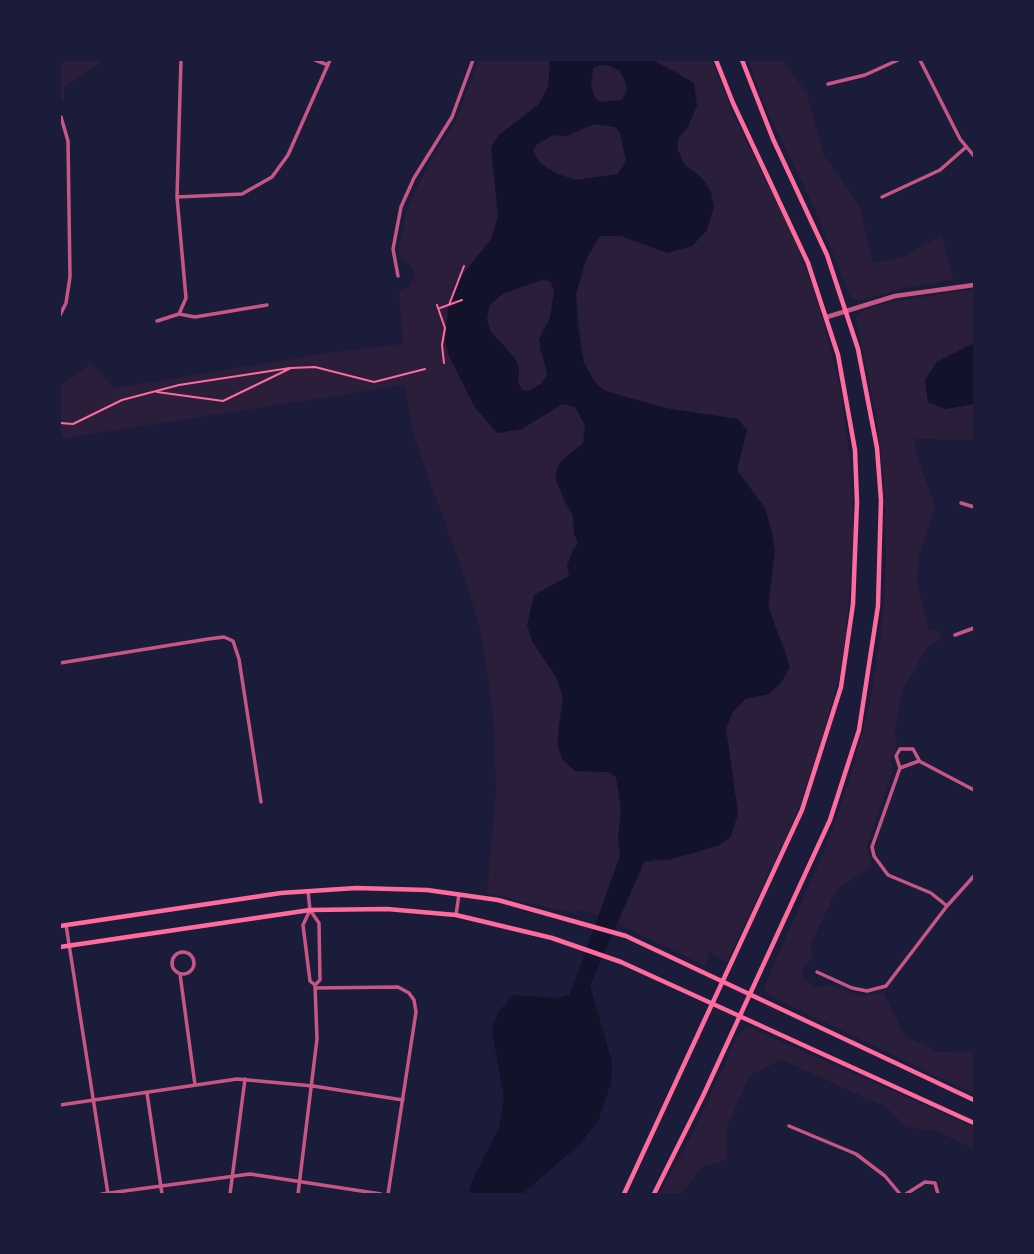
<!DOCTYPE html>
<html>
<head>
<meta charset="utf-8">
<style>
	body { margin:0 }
	#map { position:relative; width:1034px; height:1254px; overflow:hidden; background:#1b1b3a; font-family:"Source Sans 3",sans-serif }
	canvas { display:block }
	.frame { position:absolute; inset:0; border:61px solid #1b1b3a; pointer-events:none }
</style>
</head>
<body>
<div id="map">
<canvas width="1034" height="1254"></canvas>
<div class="frame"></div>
</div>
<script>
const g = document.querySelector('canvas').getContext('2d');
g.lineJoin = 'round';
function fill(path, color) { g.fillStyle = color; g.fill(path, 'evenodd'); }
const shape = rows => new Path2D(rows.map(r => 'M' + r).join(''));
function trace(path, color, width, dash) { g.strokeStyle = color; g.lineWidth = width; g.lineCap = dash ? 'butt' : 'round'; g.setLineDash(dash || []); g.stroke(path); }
const green = shape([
	[67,60,104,60,64,88,64,102,60,101,60,64],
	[479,60,550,60,551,65,548,87,539,104,499,135,498,217,491,239,460,278,448,308,448,354,474,406,497,433,522,429,562,404,575,407,585,425,583,443,573,452,563,500,573,516,574,534,578,541,571,553,569,576,534,595,532,641,556,677,563,697,558,730,595,773,608,771,616,777,620,793,620,855,601,916,578,910,576,914,487,893,496,788,493,716,487,671,481,634,466,581,413,434,405,385,60,439,60,386,91,363,115,388,333,352,403,344,399,291,409,287,415,275,410,264,399,255,399,249,407,210,424,173,457,118],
	[653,60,712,60,734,116,792,233,817,298,840,387,851,469,854,530,846,635,839,677,818,754,795,818,727,962,710,952,705,966,617,923,644,862,669,860,717,846,730,838,738,814,726,729,732,713,745,699,769,694,786,650,772,623,767,592,771,573,737,470,747,431,738,420,665,408,605,391,595,383,584,363,576,294,591,247,600,236,621,236,702,178,684,164,677,148,679,137,688,127,680,73,658,65],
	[748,60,784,60,807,94,824,156,860,207,873,263,901,258,942,235,953,280,909,287,860,300,851,298,814,207,767,110],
	[607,64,620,71,625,80,627,95,623,100,600,102,591,90,593,68],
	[599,124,616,127,620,133,626,160,619,174,576,180,547,169,534,154,533,150,537,144,551,136,567,136,581,128],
	[539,279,551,282,554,290,550,318,542,331,539,351,547,363,547,375,541,384,528,391,522,390,517,383,519,366,514,357,491,332,487,319,489,306,502,294],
	[974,289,974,343,937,362,925,381,929,402,945,409,974,404,974,440,915,439,916,455,935,505,919,556,917,581,929,629,940,632,940,640,927,647,902,692,895,734,897,746,891,759,893,772,867,845,872,867,836,890,811,945,813,957,802,969,804,980,816,987,833,986,861,996,883,992,905,1036,939,1052,974,1051,974,1094,768,995,764,987,825,849,850,778,869,707,882,627,886,563,884,478,876,414,856,318,864,310,890,302],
	[748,1027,974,1127,974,1149,936,1131,906,1127,886,1107,782,1060,750,1075,727,1126,727,1160,702,1167,681,1194,659,1194,692,1135,738,1035]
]);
const water = shape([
	[550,60,653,60,694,83,697,106,688,127,679,137,677,148,684,164,702,178,711,192,714,206,707,230,692,246,667,253,621,236,600,236,584,263,576,294,577,325,584,363,595,382,605,391,665,408,738,419,747,430,737,470,765,508,771,528,775,550,768,606,790,667,781,683,769,694,745,699,732,713,726,729,738,814,730,838,717,846,668,860,654,859,644,862,590,986,612,1062,611,1083,599,1119,580,1144,522,1194,468,1194,472,1181,499,1128,504,1098,492,1031,494,1022,499,1011,514,995,557,998,570,995,620,856,618,839,621,808,616,777,608,772,575,771,563,760,557,745,563,697,556,677,532,641,527,625,534,595,569,576,567,565,578,542,574,534,573,516,556,482,556,472,561,461,583,443,585,425,575,407,562,404,522,429,497,433,474,406,448,354,445,340,448,308,460,278,491,239,498,217,491,147,499,135,539,104,548,87],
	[598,65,607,65,620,71,628,88,622,100,600,102,594,98,591,84,593,68],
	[593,124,615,127,620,133,626,160,618,174,576,180,559,175,539,163,533,150,537,144,553,135,567,136],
	[545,279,551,282,554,290,550,318,539,340,547,375,541,384,529,391,522,390,518,383,519,367,514,357,491,332,487,319,489,306,502,294],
	[974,343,974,404,945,409,928,402,925,380,937,362]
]);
const path = shape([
	[437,305,445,328,442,345,444,363],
	[449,305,464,266],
	[440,308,462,300],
	[157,392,223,401,291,368,315,367,374,382,425,369],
	[60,423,73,424,122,400,179,385,290,368]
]);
const minor = shape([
	[315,60,328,65],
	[920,60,960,139,974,156],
	[828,84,865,75,898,60],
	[177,197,242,194,272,177,288,155,330,60],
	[882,197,940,170,965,148],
	[398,276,393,249,401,207,414,178,452,117,473,60],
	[179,314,186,298,177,197,181,60],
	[60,315,66,303,70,277,68,141,61,117],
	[157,321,179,314,195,317,267,305],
	[961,503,974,507],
	[955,635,974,628],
	[60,663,208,639,224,637,233,641,239,659,261,802],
	[900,768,872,847,874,856,888,875,931,893,947,906],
	[900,768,919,761,974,790],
	[900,768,896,756,900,749,913,749,919,760],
	[310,910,319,923,320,980,315,985],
	[456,915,459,894],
	[66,925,108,1194],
	'172 963a11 11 0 1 1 22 0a11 11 0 1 1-22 0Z',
	[817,972,852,988,867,991,886,986,947,906,974,876],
	[180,974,195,1085],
	[315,988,398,987,409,993,414,1000,416,1012,388,1194],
	[147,1093,162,1194],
	[60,1105,237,1079,313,1086,403,1100],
	[789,1126,856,1154,885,1176,900,1194],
	[102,1194,250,1174,381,1194],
	[230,1194,245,1079],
	[298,1194,317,1039,315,985,310,981,303,925,310,910,308,891],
	[906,1194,925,1182,935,1183,938,1194]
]);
const tertiary = shape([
	[827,317,895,296,974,285]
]);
const secondary = shape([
	[60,926,281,893,356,888,427,890,498,900,626,936,974,1100],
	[60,947,310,910,387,909,456,915,552,938,621,962,974,1123],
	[624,1194,802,810,841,687,853,604,857,502,855,450,838,355,808,263,733,103,716,60],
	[654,1194,703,1096,830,820,859,730,878,606,881,500,877,448,858,349,827,255,773,139,742,60]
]);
fill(green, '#2a1e3b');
fill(water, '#12122b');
trace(path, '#ff6b9d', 2);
trace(minor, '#c65784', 3.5);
trace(tertiary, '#c65784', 4.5);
trace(secondary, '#ff6b9d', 4.5);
</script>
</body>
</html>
